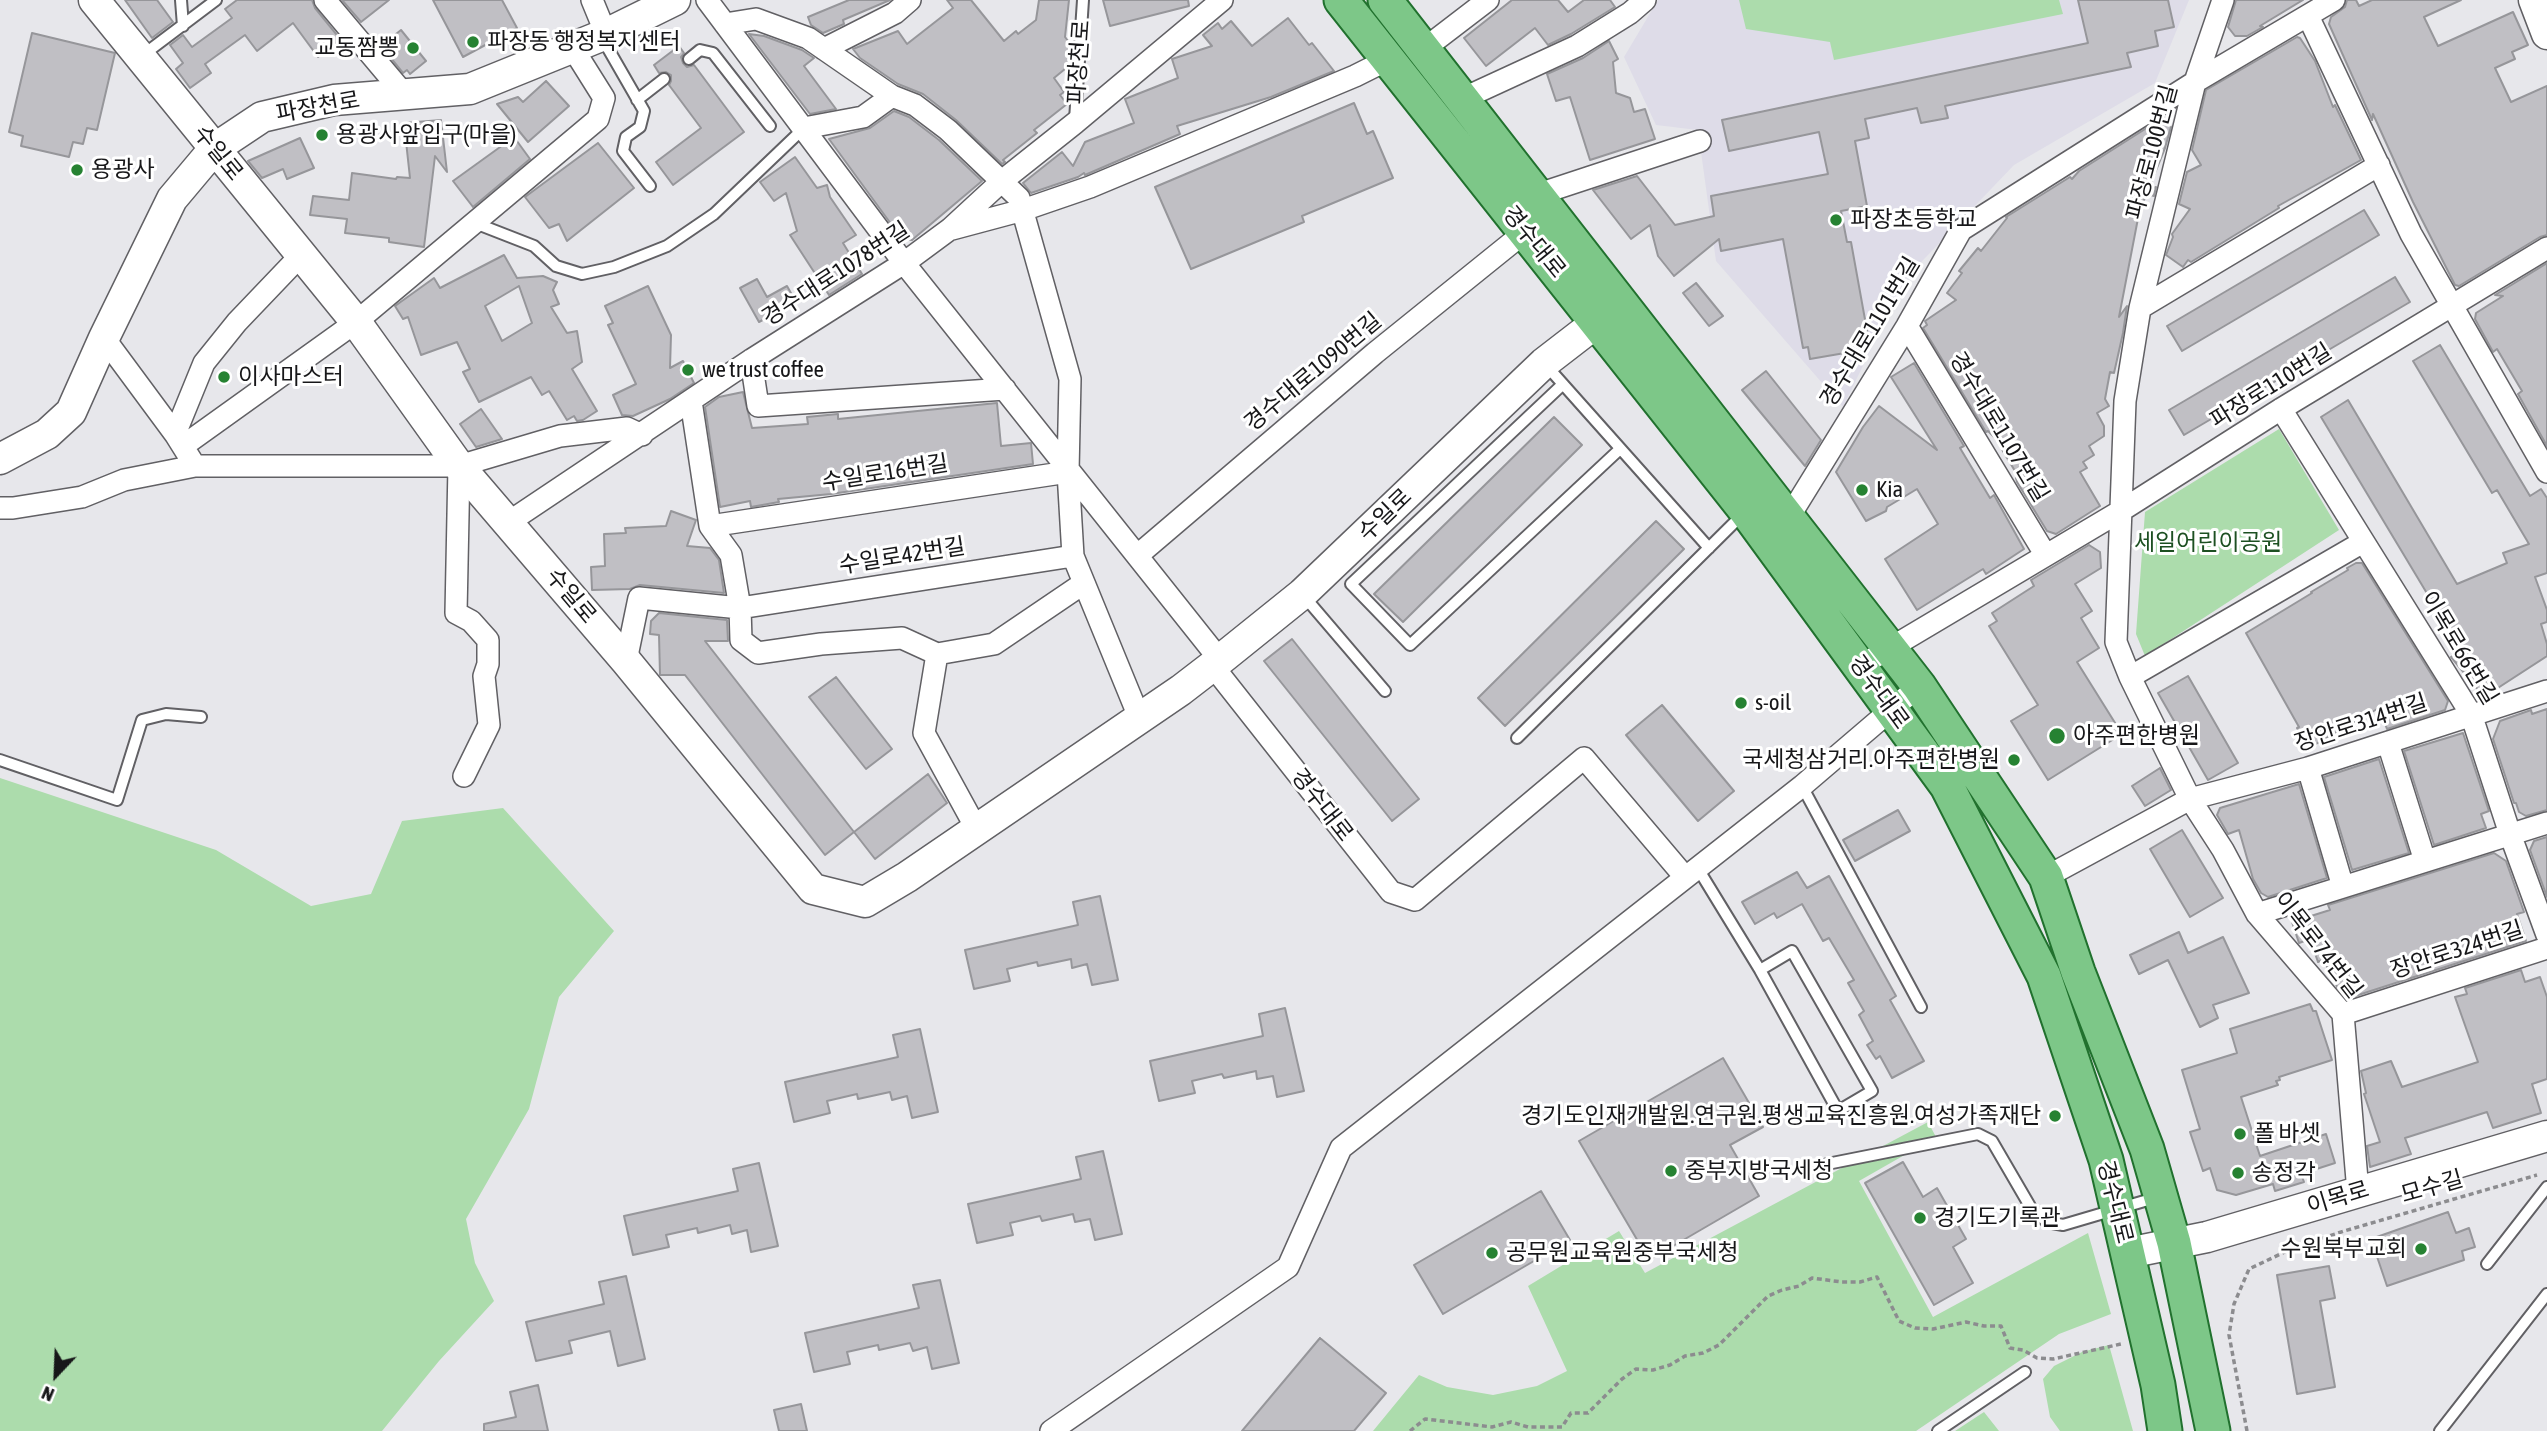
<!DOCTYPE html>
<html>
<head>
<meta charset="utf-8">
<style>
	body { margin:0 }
	#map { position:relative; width:2547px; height:1431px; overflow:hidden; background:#e7e7eb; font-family:"Asap Condensed",sans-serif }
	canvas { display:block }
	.north { position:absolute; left:21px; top:1340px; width:70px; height:70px; -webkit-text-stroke:5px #fff; paint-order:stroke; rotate:203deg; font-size:19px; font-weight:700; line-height:28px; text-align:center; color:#171719 }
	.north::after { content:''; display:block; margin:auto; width:24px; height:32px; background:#171719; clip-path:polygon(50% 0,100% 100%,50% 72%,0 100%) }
</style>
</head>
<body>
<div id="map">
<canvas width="2547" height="1431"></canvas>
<div class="north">N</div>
</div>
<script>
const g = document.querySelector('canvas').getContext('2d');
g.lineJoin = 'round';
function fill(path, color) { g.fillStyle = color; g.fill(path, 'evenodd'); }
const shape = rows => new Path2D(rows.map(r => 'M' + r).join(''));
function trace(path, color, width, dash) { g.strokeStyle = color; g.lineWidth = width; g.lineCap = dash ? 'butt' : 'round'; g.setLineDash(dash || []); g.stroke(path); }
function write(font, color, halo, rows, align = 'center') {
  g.font = font + ' "Asap Condensed","Noto Sans KR",sans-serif'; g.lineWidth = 6; g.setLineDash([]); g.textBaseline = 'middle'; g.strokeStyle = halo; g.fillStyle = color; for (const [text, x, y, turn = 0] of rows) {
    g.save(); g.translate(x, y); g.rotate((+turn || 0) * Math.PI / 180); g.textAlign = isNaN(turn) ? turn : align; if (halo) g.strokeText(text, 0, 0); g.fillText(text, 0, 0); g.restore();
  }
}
const built = shape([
	[1658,0,2189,0,2155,83,2014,165,1905,279,1843,407,1716,261,1698,130,1656,125,1624,57]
]);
const green = shape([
	[1739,0,2059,0,2063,14,1834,60,1830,42,1746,29],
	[2279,429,2339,530,2145,656,2136,634,2145,512],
	[0,778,216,850,311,906,371,894,402,821,503,808,614,931,559,997,529,1109,466,1219,475,1263,494,1301,439,1361,382,1431,0,1431],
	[1928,1122,1936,1137,1859,1181,1933,1317,2088,1233,2111,1314,2059,1334,1916,1431,1373,1431,1419,1375,1447,1387,1493,1395,1537,1386,1567,1371,1528,1286,1619,1231,1645,1273],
	[2109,1345,2133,1431,2060,1431,2050,1417,2043,1379,2054,1366,2082,1352],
	[1984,1412,1999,1431,1955,1431]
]);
const building = shape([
	[125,0,157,0,173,22,152,38,125,0],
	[237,0,312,0,315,8,341,40,318,57,293,23,257,51,245,35,205,64,211,73,190,88,176,69,183,63,170,45,183,35,192,47,232,18,225,9,237,0],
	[342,0,389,0,361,22,342,0],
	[433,0,502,0,517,28,463,57,433,0],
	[849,0,890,0,843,20,844,24,823,33,811,25,808,17,849,0],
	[947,0,971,0,1004,41,1016,31,1018,34,1036,20,1039,0,1069,0,1065,37,1072,46,1071,64,1054,78,1064,92,1060,95,1067,104,1034,130,1037,133,1003,160,1005,162,1002,164,956,120,923,94,898,84,860,58,853,49,898,31,907,44,953,8,947,0],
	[1103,0,1188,0,1189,6,1110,26,1103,0],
	[1512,0,1558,0,1568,12,1584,0,1610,0,1615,7,1571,34,1548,45,1535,28,1486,66,1464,38,1512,0],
	[2078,0,2168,0,2174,27,2155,31,2158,46,2127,53,2131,67,1945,106,1948,118,1921,123,1917,108,1865,119,1869,138,1855,141,1867,206,1841,211,1847,242,1851,242,1868,336,1866,336,1868,349,1810,359,1808,347,1803,348,1783,239,1721,251,1719,239,1674,276,1658,256,1650,225,1631,239,1593,190,1637,176,1675,225,1714,216,1711,196,1828,174,1819,132,1729,151,1722,120,2088,43,2078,0],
	[2236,0,2303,0,2260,26,2263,27,2247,36,2235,36,2228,27,2236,0],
	[2347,0,2356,0,2359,6,2372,0,2461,0,2424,17,2438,46,2513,12,2528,45,2512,52,2515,59,2495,68,2511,102,2547,86,2547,235,2540,237,2459,286,2455,285,2413,202,2373,114,2372,120,2329,24,2331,17,2345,7,2347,0],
	[1288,18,1309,45,1312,43,1334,71,1271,97,1177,126,1180,134,1085,175,1084,173,1078,177,1031,193,1023,183,1062,152,1073,166,1085,142,1134,123,1125,99,1178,78,1172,59,1212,46,1203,35,1218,23,1222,29,1231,21,1252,46,1288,18],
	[401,30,426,61,410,74,407,70,403,73,381,46,401,30],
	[32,33,115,53,97,130,87,128,83,144,73,142,69,157,21,146,23,136,9,132,32,33],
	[749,34,764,36,802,50,814,58,804,66,836,109,810,114,749,34],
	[2297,37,2300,38,2315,61,2333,107,2335,105,2361,160,2278,206,2279,208,2191,262,2188,260,2183,267,2166,255,2173,237,2172,234,2190,209,2179,204,2187,172,2201,165,2192,150,2206,90,2297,37],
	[1609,41,1618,59,1613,62,1616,93,1630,98,1634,112,1645,109,1655,139,1590,160,1570,97,1556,101,1547,74,1583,58,1609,41],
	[679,46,684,53,681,57,683,63,687,67,694,65,744,132,673,185,656,162,701,128,669,85,671,81,671,75,666,72,659,73,654,65,679,46],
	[546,81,569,106,528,142,497,104,518,97,523,102,546,81],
	[1354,103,1367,134,1373,131,1393,178,1302,216,1304,222,1191,269,1155,187,1354,103],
	[894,111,909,117,939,140,982,181,912,240,902,239,829,139,870,128,894,111],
	[2164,117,2171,127,2165,148,2148,190,2156,187,2154,196,2147,194,2140,208,2119,317,2127,306,2123,333,2114,373,2110,372,2105,399,2109,406,2097,413,2104,426,2104,436,2089,446,2094,455,2083,462,2087,468,2080,472,2100,506,2056,534,2047,531,2017,482,2016,478,2018,476,1995,438,1988,431,1986,432,1923,328,1927,325,1925,321,1956,300,1947,293,1962,273,1959,271,1978,248,1981,251,2007,218,2006,217,2070,177,2072,179,2079,171,2164,117],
	[441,120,447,172,435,156,424,247,389,242,389,238,345,233,347,219,310,215,313,196,349,200,352,173,396,179,397,177,410,178,404,123,441,120],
	[514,137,530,159,473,207,453,181,514,137],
	[300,138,314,168,287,179,283,169,262,178,248,161,300,138],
	[598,143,634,188,567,241,559,224,549,228,525,197,598,143],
	[795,157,817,188,827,185,830,197,856,235,843,243,862,274,829,295,790,235,797,231,786,193,774,201,760,182,795,157],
	[2364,210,2379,235,2182,351,2167,326,2364,210],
	[504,255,517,278,543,276,557,282,553,290,559,304,551,307,567,333,577,331,582,362,572,369,597,411,583,420,577,421,574,416,567,420,549,391,542,395,531,377,479,402,463,372,470,369,457,342,421,355,408,317,403,319,395,306,434,278,440,288,504,255],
	[519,286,532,323,502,341,485,306,519,286],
	[2547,263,2547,446,2518,394,2522,391,2497,349,2493,352,2475,319,2476,313,2503,296,2495,295,2547,263],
	[2395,277,2410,302,2184,435,2169,410,2395,277],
	[757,279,767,297,787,286,796,302,759,322,740,288,757,279],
	[1696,283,1723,316,1709,326,1683,293,1696,283],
	[648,286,671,335,670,368,683,361,694,383,670,399,633,416,622,415,613,395,636,384,608,325,613,323,605,306,648,286],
	[2440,345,2530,496,2541,489,2547,498,2547,573,2535,577,2547,610,2547,622,2541,624,2547,644,2547,656,2484,697,2451,657,2457,653,2437,623,2443,620,2321,417,2348,400,2457,584,2507,563,2503,553,2529,544,2497,490,2492,493,2413,361,2440,345],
	[1914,363,1964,446,1960,448,1990,498,1994,495,2024,549,1986,574,1983,569,1917,610,1885,559,1938,524,1917,489,1887,507,1886,511,1866,521,1836,472,1863,427,1879,406,1937,450,1891,377,1914,363],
	[1766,371,1821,440,1805,466,1742,390,1766,371],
	[743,392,752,428,808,424,807,417,838,414,838,419,997,403,1001,446,1031,443,1033,464,831,494,778,499,779,502,751,507,750,501,720,507,705,407,719,397,743,392],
	[481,409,502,439,476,447,460,424,481,409],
	[1554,417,1582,445,1403,622,1374,594,1554,417],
	[671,511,696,520,687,546,710,548,719,560,724,593,640,585,630,589,592,590,591,567,605,566,604,534,626,533,625,528,666,526,671,511],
	[1656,521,1684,549,1505,726,1478,698,1656,521],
	[2089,545,2100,552,2101,568,2075,584,2092,611,2081,618,2099,648,2077,662,2122,734,2048,780,2011,721,2038,705,1989,626,1997,621,1992,613,2034,586,2031,580,2089,545],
	[2356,563,2362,563,2448,701,2445,710,2387,729,2379,708,2309,748,2297,728,2299,727,2246,633,2312,593,2311,592,2348,570,2347,568,2356,563],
	[659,613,727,620,728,641,705,641,854,832,825,855,685,675,660,675,659,635,650,634,651,621,659,613],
	[1292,639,1419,799,1392,821,1264,661,1292,639],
	[2188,676,2238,763,2208,780,2158,693,2188,676],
	[836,677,892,749,866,769,809,697,836,677],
	[1662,705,1734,791,1698,821,1626,735,1662,705],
	[2547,709,2547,810,2526,816,2519,812,2516,803,2514,803,2493,739,2500,721,2531,710,2532,714,2547,709],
	[2463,733,2489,811,2481,814,2486,828,2434,845,2404,751,2463,733],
	[2379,759,2409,853,2352,870,2324,777,2379,759],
	[2160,768,2171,790,2145,806,2132,786,2160,768],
	[928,774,947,803,875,859,854,832,928,774],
	[2299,784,2327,878,2268,897,2261,893,2253,879,2239,830,2228,834,2217,815,2220,808,2299,784],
	[1898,810,1910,831,1855,861,1843,840,1898,810],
	[2182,830,2223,898,2190,917,2150,849,2182,830],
	[2547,837,2547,897,2530,850,2534,841,2547,837],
	[2494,853,2506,861,2524,912,2517,914,2526,941,2349,998,2337,987,2330,966,2327,967,2325,959,2318,962,2310,939,2299,943,2292,922,2330,910,2328,905,2494,853],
	[1797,872,1807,888,1829,876,1896,996,1890,1000,1924,1061,1892,1078,1880,1056,1876,1059,1867,1045,1873,1041,1859,1015,1864,1011,1848,983,1854,980,1829,938,1823,941,1802,904,1777,918,1774,913,1755,924,1742,902,1797,872],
	[1100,896,1118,980,1092,985,1087,964,1072,968,1071,959,1038,966,1037,962,1007,969,1010,981,974,989,965,950,1078,925,1073,902,1100,896],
	[2179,932,2188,953,2223,937,2249,993,2213,1005,2218,1018,2200,1027,2168,960,2139,974,2130,955,2179,932],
	[2521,970,2525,982,2540,977,2547,997,2547,1079,2532,1084,2541,1113,2493,1128,2487,1112,2405,1138,2411,1154,2370,1167,2367,1146,2380,1142,2364,1094,2366,1093,2361,1071,2391,1061,2402,1087,2478,1062,2455,997,2467,994,2465,988,2521,970],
	[2310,1004,2313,1011,2316,1011,2332,1060,2279,1077,2280,1080,2276,1081,2278,1085,2241,1097,2260,1156,2326,1134,2335,1163,2301,1174,2304,1182,2275,1191,2273,1184,2236,1195,2217,1190,2210,1168,2203,1171,2190,1132,2200,1129,2182,1070,2237,1053,2230,1029,2310,1004],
	[1285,1008,1304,1091,1277,1097,1273,1076,1257,1079,1256,1071,1224,1078,1222,1074,1192,1081,1195,1093,1159,1101,1150,1061,1263,1036,1259,1014,1285,1008],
	[920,1029,938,1112,912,1118,907,1096,892,1100,890,1092,858,1099,857,1094,827,1101,830,1113,794,1122,785,1082,898,1057,893,1035,920,1029],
	[1723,1058,1763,1127,1730,1145,1759,1196,1649,1260,1579,1141,1723,1058],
	[1103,1151,1122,1234,1095,1240,1090,1219,1075,1222,1073,1214,1042,1221,1040,1216,1010,1223,1013,1235,977,1243,968,1204,1081,1179,1076,1157,1103,1151],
	[1903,1162,1923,1197,1937,1188,1966,1239,1953,1247,1973,1283,1934,1305,1865,1183,1903,1162],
	[759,1163,778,1246,751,1252,747,1230,732,1234,730,1225,698,1233,697,1228,666,1235,669,1247,633,1255,624,1216,738,1191,733,1169,759,1163],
	[1541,1191,1570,1240,1443,1314,1414,1265,1541,1191],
	[2448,1212,2456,1233,2469,1228,2475,1247,2462,1251,2464,1260,2387,1286,2371,1239,2448,1212],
	[2329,1266,2335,1298,2320,1301,2335,1387,2297,1394,2277,1275,2329,1266],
	[626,1276,645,1359,618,1366,610,1331,569,1341,572,1353,536,1361,526,1322,604,1304,599,1282,626,1276],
	[940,1280,959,1363,932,1369,927,1347,913,1351,910,1343,879,1350,878,1345,847,1352,850,1364,814,1372,805,1333,919,1308,913,1285,940,1280],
	[1320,1338,1386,1393,1354,1431,1242,1431,1320,1338],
	[538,1385,548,1431,484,1431,484,1424,516,1417,510,1392,538,1385],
	[801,1404,807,1431,779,1431,774,1410,801,1404]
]);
const path = shape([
	[1410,1431,1425,1419,1492,1427,1511,1422,1528,1427,1562,1427,1571,1413,1588,1413,1622,1379,1636,1369,1653,1370,1670,1365,1685,1356,1703,1353,1719,1345,1768,1296,1782,1290,1799,1286,1812,1278,1842,1282,1860,1282,1877,1277,1899,1321,1915,1328,1933,1329,1966,1322,1984,1326,2001,1326,2010,1348,2023,1350,2037,1358,2053,1359,2121,1344],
	[2247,1431,2229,1335,2234,1304,2249,1269,2291,1249,2344,1231,2537,1175]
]);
const lane = shape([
	[181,0,183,26],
	[602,38,644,111,640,127,626,137,623,151,650,186],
	[143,55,216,0],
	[689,59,700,50,713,53,770,126],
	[637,100,664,79],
	[1075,120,1083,0],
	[475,223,534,246,556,266,582,274,614,267,667,246,714,214,804,128],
	[1545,364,1709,548],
	[1562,385,1351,584,1410,645,1620,449],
	[1303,595,1385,691],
	[1517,738,1744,513],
	[0,760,117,800,142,720,166,714,201,717],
	[1802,786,1921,1007],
	[1697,867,1760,970,1838,1111,1872,1091,1792,951,1760,970],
	[1827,1164,1978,1134,1992,1141,2031,1208,2047,1222,2063,1225,2158,1197],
	[2487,1264,2547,1187],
	[1938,1431,2025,1372],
	[2440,1431,2547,1294]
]);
const street = shape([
	[325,0,404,94],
	[592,0,606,34],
	[707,0,904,263,1220,660],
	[2223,0,2195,82,2140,308,2125,401,2116,642,2130,677,2190,799,2223,850,2257,914,2343,1014,2358,1192],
	[2308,16,2411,234,2547,472],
	[725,24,756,19,808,38,892,96,915,105,948,130,1019,198,1070,379,1068,472,1073,556,1139,717],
	[824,49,895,13,910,0],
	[1424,49,1488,0],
	[1462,99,1577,46,1630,13,1645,0],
	[804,128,863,117,892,96],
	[1536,195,1700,141],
	[952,229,1023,210,1090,187,1355,76,1389,59],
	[2140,308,2379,165],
	[1907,326,2045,554],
	[104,338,175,434,195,466,459,466,560,436,627,428,642,435],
	[751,360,758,406,1005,389],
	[691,401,710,526,731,555,740,608,741,640,758,653,821,644,902,638,937,654,994,644,1084,583],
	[2281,409,2471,714,2510,834,2547,935],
	[175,434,204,363,237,322,301,255],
	[183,446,356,322,598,119,604,98,572,47],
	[459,466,456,613,471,621,488,640,488,664,484,676,489,725,464,776],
	[0,508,13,508,82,497,124,480,195,466],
	[1789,517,1907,326,1961,230,2195,82,2334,0],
	[509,522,751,360,904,263,950,229,1002,181,1075,123,1222,0],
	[710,526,1068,472],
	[1138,555,1375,353,1525,232],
	[937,654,924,733,976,828],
	[626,661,639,598,740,608,1073,556],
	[1212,665,1391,892,1415,900,1584,758,1685,877],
	[1860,666,2119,512,2281,409,2547,248],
	[2130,677,2363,542],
	[2388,743,2425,861],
	[2308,768,2343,887],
	[2046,877,2190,799,2308,768,2547,691],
	[2257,914,2547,823],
	[2343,1014,2547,948],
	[1051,1431,1288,1267,1341,1148,1802,786,1919,686]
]);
const secondary = shape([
	[94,0,356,322,459,466,626,661,813,889,865,902,907,877,1181,690,1220,660,1302,594,1544,363,1614,309],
	[2534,0,2547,34],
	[0,459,47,434,71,412,104,338,172,199,214,149,262,117,334,100,470,89,606,34,675,0],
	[2128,1253,2207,1237,2547,1136]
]);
const primary = shape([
	[1341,0,1746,511,1947,786,2044,976,2106,1160,2158,1385,2165,1431],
	[1385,0,1919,686,2046,877,2078,972,2147,1149,2174,1243,2213,1431]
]);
const markers = [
	[473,42,7,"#268232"],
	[413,48,7,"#268232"],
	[322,135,7,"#268232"],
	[77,170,7,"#268232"],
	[1836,220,7,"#268232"],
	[688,370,7,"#268232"],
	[224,377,7,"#268232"],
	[1862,490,7,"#268232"],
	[1741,703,7,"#268232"],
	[2057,736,9,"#268232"],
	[2014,760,7,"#268232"],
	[2055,1116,7,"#268232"],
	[2240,1134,7,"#268232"],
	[1671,1171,7,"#268232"],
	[2238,1173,7,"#268232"],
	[1920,1218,7,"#268232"],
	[2421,1249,7,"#268232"],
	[1492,1253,7,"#268232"]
];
const poiNames = [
	["파장동 행정복지센터",487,42],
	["교동짬뽕",399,48,"right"],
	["용광사앞입구(마을)",336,135],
	["용광사",91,170],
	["파장초등학교",1850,220],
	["we trust coffee",702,370],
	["이사마스터",238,377],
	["Kia",1876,490],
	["s-oil",1755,703],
	["아주편한병원",2073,736],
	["국세청삼거리.아주편한병원",2000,760,"right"],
	["경기도인재개발원.연구원.평생교육진흥원.여성가족재단",2041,1116,"right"],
	["폴 바셋",2254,1134],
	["중부지방국세청",1685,1171],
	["송정각",2252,1173],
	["경기도기록관",1934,1218],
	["수원북부교회",2407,1249,"right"],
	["공무원교육원중부국세청",1506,1253]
];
const streetNames = [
	["파장천로",1079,62,-86],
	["파장천로",318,107,-10],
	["파장로100번길",2152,152,-75],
	["수일로",218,153,51],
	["경수대로",1534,242,51],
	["경수대로1078번길",836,274,-33],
	["경수대로1101번길",1870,332,-59],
	["경수대로1090번길",1313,372,-40],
	["파장로110번길",2271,386,-32],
	["경수대로1107번길",1999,427,59],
	["수일로16번길",885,473,-9],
	["수일로",1385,515,-44],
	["수일로42번길",902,556,-9],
	["수일로",571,596,50],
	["이목로66번길",2459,648,59],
	["경수대로",1879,692,54],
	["장안로314번길",2361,723,-18],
	["경수대로",1322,805,52],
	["이목로74번길",2318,945,52],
	["장안로324번길",2457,950,-18],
	["모수길",2432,1187,-16],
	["이목로",2338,1198,-17],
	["경수대로",2115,1202,76]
];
const parkNames = [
	["세일어린이공원",2208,543]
];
fill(built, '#dedce8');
fill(green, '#acdcac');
fill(building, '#c0bfc4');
trace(building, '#96969a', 2);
trace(lane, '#616064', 14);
trace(street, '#616064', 24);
trace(secondary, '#616064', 33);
trace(primary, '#21712e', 37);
trace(path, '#8c8c8f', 3.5, [5, 3.5]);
trace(lane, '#fff', 10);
trace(street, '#fff', 21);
trace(secondary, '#fff', 30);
trace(primary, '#7dc788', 33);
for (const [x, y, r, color] of markers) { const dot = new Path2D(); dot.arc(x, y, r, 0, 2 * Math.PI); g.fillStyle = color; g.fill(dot); trace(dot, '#fff', 2.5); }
write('23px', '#171719', '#fff', poiNames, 'left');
write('23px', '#171719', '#fff', streetNames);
write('23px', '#1d5022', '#fff', parkNames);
</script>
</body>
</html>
